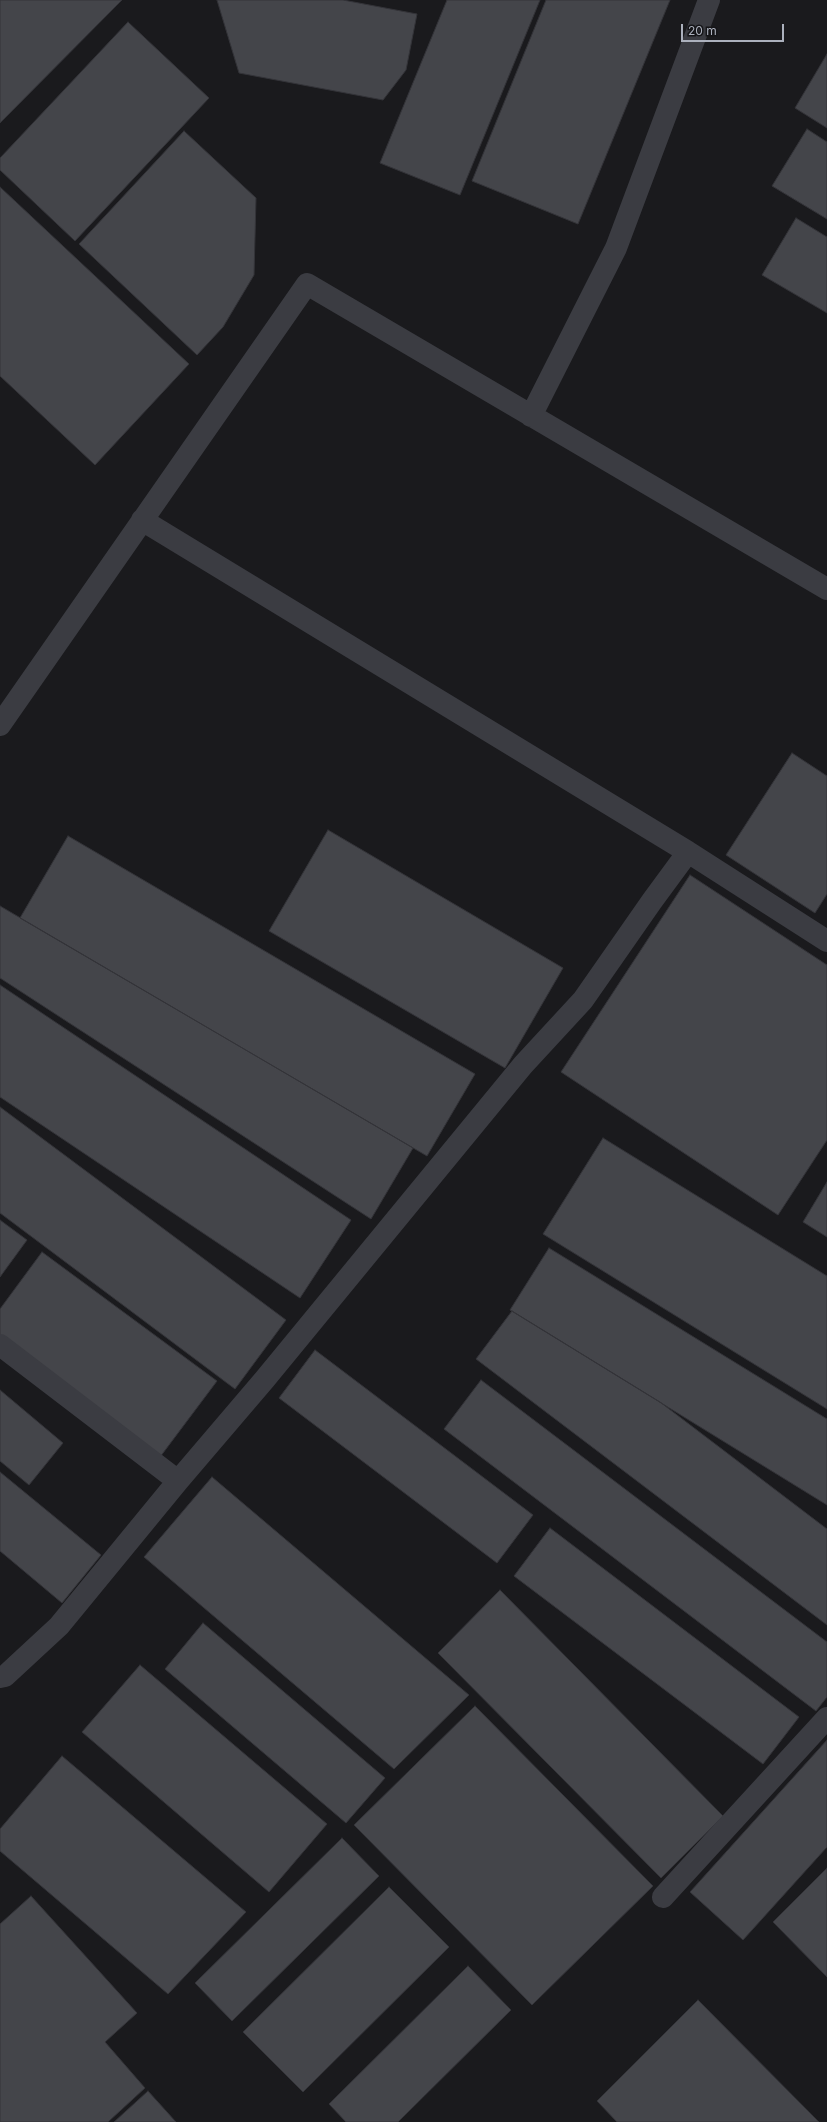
<!DOCTYPE html>
<html>
<head>
<meta charset="utf-8">
<style>
	body { margin:0 }
	#map { position:relative; width:827px; height:2122px; overflow:hidden; background:#1a1a1d; font-family:Inter,sans-serif }
	canvas { display:block }
	.scale { position:absolute; left:681px; top:24px; width:103px; height:18px; box-sizing:border-box; border:2px solid #acb1bd; border-top:0; padding-left:5px; font-size:12px; line-height:14px; white-space:nowrap; color:#acb1bd; -webkit-text-stroke:3px #151518; paint-order:stroke }
</style>
</head>
<body>
<div id="map">
<canvas width="827" height="2122"></canvas>
<div class="scale">20 m</div>
</div>
<script>
const g = document.querySelector('canvas').getContext('2d');
g.lineJoin = 'round';
function fill(path, color) { g.fillStyle = color; g.fill(path, 'evenodd'); }
const shape = rows => new Path2D(rows.map(r => 'M' + r).join(''));
function trace(path, color, width, dash) { g.strokeStyle = color; g.lineWidth = width; g.lineCap = dash ? 'butt' : 'round'; g.setLineDash(dash || []); g.stroke(path); }
const building = shape([
	[0,0,122,0,0,123,0,0],
	[217,0,343,0,417,14,406,70,383,100,239,73,217,0],
	[447,0,540,0,460,195,380,163,447,0],
	[546,0,670,0,578,224,472,181,546,0],
	[128,22,209,98,75,241,0,170,0,158,128,22],
	[827,54,827,128,795,108,827,54],
	[807,129,827,142,827,219,772,186,807,129],
	[184,131,256,198,254,275,223,327,197,355,79,244,184,131],
	[0,187,189,364,95,465,0,376,0,187],
	[796,218,827,237,827,313,762,275,796,218],
	[792,753,827,776,827,894,815,913,726,855,792,753],
	[328,830,563,968,505,1068,269,931,328,830],
	[68,836,475,1074,427,1156,20,918,68,836],
	[690,875,827,965,827,1140,778,1215,561,1072,690,875],
	[0,906,413,1148,371,1219,0,978,0,906],
	[0,985,351,1220,300,1298,0,1097,0,985],
	[0,1107,286,1320,235,1389,0,1213,0,1107],
	[603,1138,827,1276,827,1409,543,1234,603,1138],
	[827,1182,827,1237,803,1222,827,1182],
	[0,1220,27,1240,0,1277,0,1220],
	[549,1248,827,1419,827,1505,510,1310,549,1248],
	[42,1252,217,1381,160,1457,0,1338,0,1309,42,1252],
	[512,1311,660,1402,827,1529,827,1625,476,1359,512,1311],
	[315,1350,533,1515,497,1563,279,1398,315,1350],
	[481,1380,827,1642,827,1697,816,1711,444,1429,481,1380],
	[0,1390,63,1443,29,1485,0,1461,0,1390],
	[0,1472,101,1555,62,1603,0,1551,0,1472],
	[212,1477,469,1695,394,1769,144,1557,212,1477],
	[550,1528,799,1717,763,1764,514,1576,550,1528],
	[500,1590,723,1816,661,1878,438,1653,500,1590],
	[203,1623,385,1778,346,1823,165,1669,203,1623],
	[140,1665,327,1824,269,1892,82,1732,140,1665],
	[475,1706,653,1886,532,2005,354,1825,475,1706],
	[827,1740,827,1847,743,1940,690,1892,827,1740],
	[62,1756,246,1912,168,1994,0,1851,0,1829,62,1756],
	[342,1838,379,1876,232,2021,195,1983,342,1838],
	[827,1868,827,1977,773,1922,827,1868],
	[389,1887,449,1947,303,2092,243,2032,389,1887],
	[31,1896,137,2013,105,2042,145,2088,108,2122,0,2122,0,1924,31,1896],
	[468,1966,511,2010,398,2122,346,2122,329,2104,468,1966],
	[698,2000,819,2122,617,2122,597,2101,698,2000],
	[148,2091,176,2122,114,2122,148,2091]
]);
const minor = shape([
	[531,416,616,248,709,0],
	[142,520,688,852,827,941],
	[0,725,307,284,827,589],
	[0,1345,178,1481],
	[0,1677,5,1676,59,1626,178,1481,265,1379,523,1065,583,1000,652,901,688,852],
	[663,1897,827,1718]
]);
fill(building, '#44454a');
trace(building, '#343439', 1);
trace(minor, '#3b3c42', 22);
</script>
</body>
</html>
